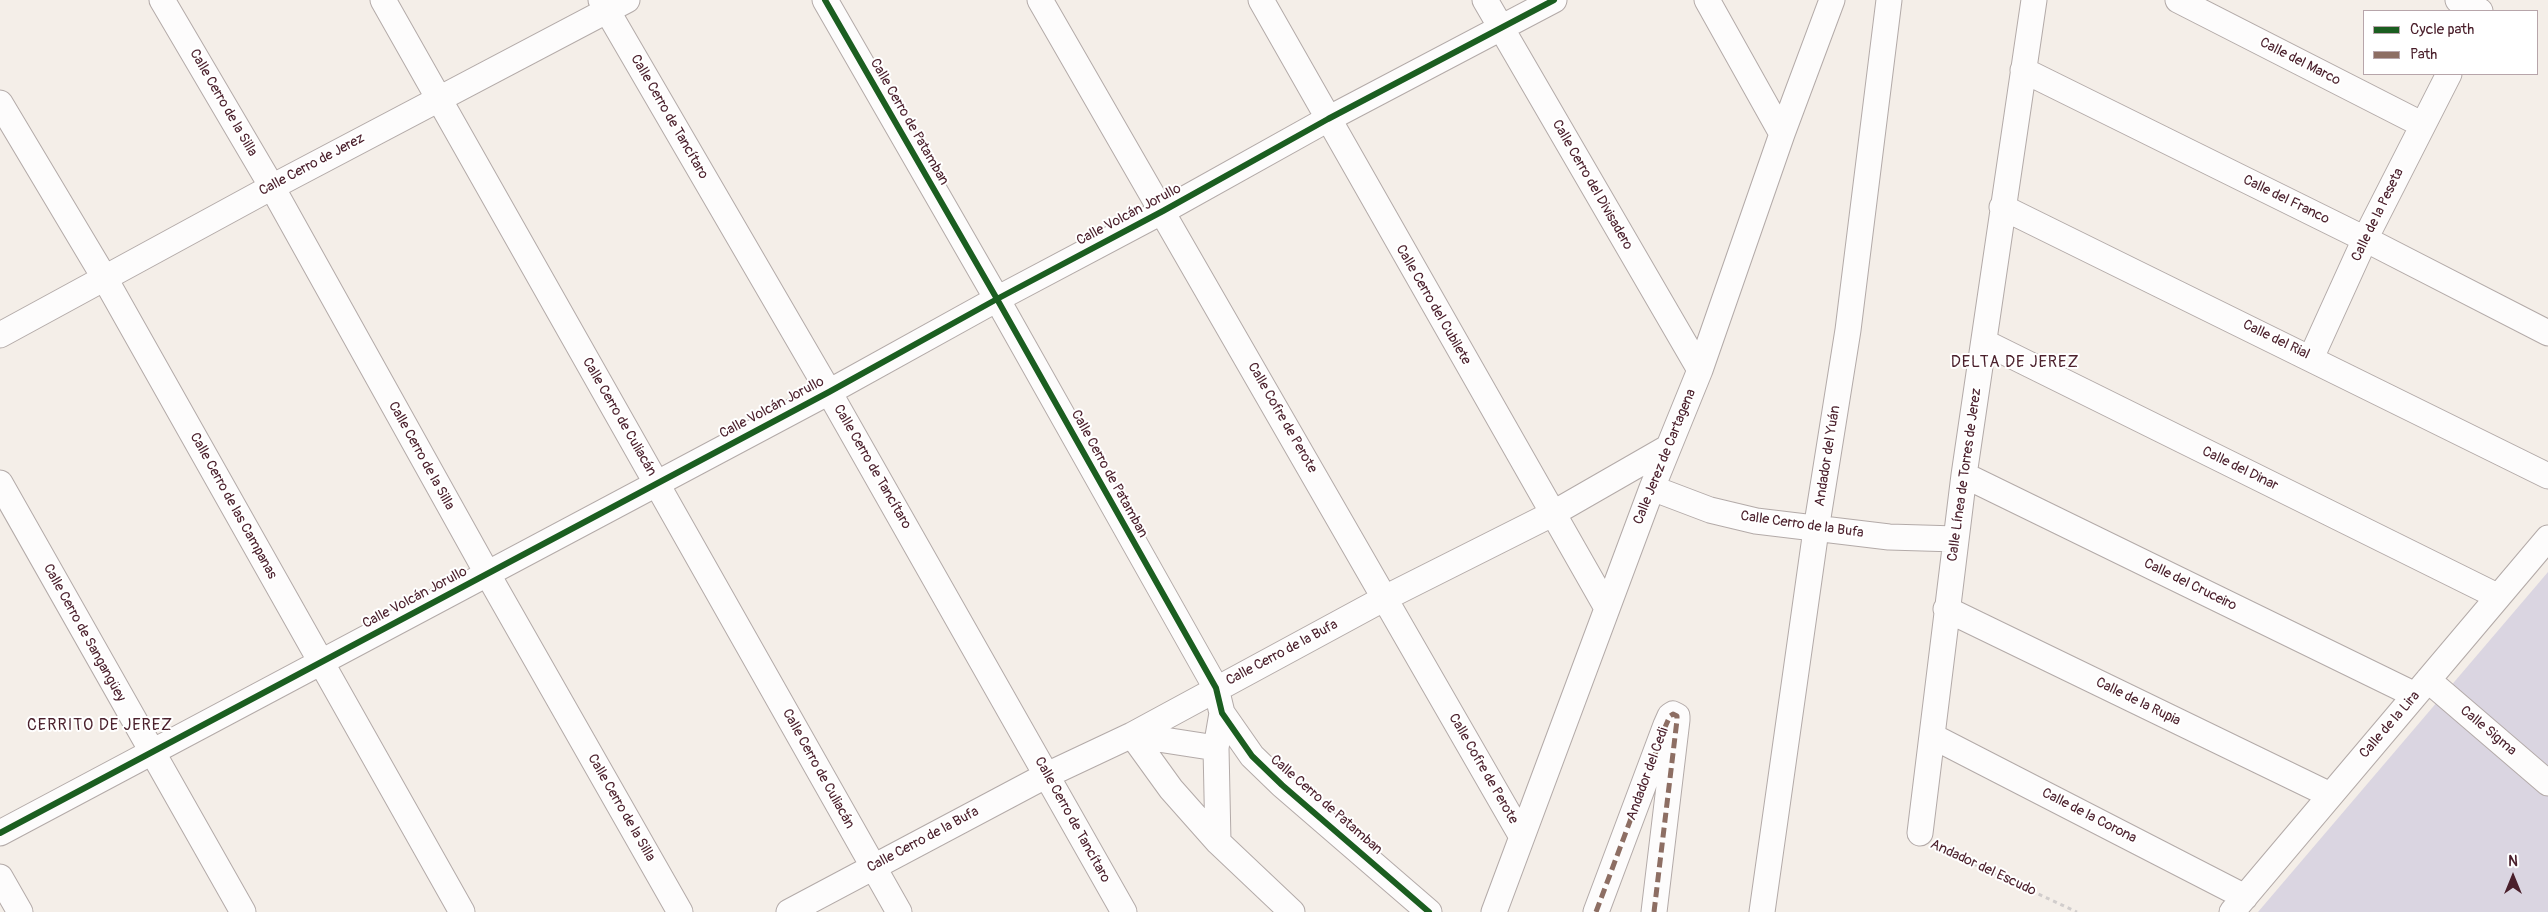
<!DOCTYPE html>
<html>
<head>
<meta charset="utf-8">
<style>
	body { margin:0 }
	#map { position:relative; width:2548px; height:912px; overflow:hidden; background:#f4eee8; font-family:Pangolin,sans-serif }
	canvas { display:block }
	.legend { position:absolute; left:2363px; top:10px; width:175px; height:65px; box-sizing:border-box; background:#fff; border:1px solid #b7a5aa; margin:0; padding:6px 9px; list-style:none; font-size:15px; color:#4a1f2b }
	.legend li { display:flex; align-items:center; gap:10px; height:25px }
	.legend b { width:25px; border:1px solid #b7a5aa }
	.north { position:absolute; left:2488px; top:852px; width:50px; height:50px; -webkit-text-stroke:4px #fff; paint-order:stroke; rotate:0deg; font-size:14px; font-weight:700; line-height:20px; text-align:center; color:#4a1f2b }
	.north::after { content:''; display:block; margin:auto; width:18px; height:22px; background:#4a1f2b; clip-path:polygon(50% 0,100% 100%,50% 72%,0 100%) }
</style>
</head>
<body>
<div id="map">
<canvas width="2548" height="912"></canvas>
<ul class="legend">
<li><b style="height:6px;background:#1b5e20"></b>Cycle path</li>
<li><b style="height:6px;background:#8d6e63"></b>Path</li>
</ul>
<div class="north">N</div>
</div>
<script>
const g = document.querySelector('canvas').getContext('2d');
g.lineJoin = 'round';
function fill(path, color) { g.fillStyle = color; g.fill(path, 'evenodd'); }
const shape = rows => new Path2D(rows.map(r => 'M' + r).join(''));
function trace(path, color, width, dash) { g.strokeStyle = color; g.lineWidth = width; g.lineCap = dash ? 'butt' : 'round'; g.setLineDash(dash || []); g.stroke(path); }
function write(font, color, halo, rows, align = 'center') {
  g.font = font + ' Pangolin,sans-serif'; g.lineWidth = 4; g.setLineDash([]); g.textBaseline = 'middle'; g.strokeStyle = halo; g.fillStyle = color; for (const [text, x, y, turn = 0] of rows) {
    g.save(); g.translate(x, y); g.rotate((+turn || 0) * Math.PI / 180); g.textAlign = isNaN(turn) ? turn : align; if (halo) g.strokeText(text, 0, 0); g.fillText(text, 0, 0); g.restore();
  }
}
const industrial = shape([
	[2548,572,2548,912,2258,912]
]);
const path = shape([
	[1937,847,2077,912]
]);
const minor = shape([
	[162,0,272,187,487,573,680,912],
	[383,0,899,912],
	[601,0,829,392,1124,912],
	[825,0,997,299,1216,688,1222,713,1252,756,1282,785,1429,912],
	[1040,0,1522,837],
	[1261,0,1607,608],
	[1485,0,1700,370],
	[1707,0,1782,134],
	[2178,0,2423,125],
	[2458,0,2480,11],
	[2023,70,2365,239,2548,333],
	[0,103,104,277,462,912],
	[2002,207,2548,476],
	[0,335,272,187,627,0],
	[1984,342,2497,596],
	[2311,358,2365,239,2449,74],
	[1964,475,2415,695],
	[0,483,243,912],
	[1652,488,1710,510,1756,521,1889,537,1956,539],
	[1946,609,2330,795],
	[2428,680,2548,783],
	[1132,735,1171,789,1218,842,1292,912],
	[1132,735,1216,748],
	[1932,736,2245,897],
	[0,833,829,392,997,299,1163,211,1328,119,1554,0],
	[1920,833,1964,475,2034,0],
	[1218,842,1216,748,1222,713],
	[0,877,20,912],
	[789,912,1047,775,1132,735,1385,598,1552,514,1667,448],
	[1494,912,1652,488,1700,370,1782,134,1832,0],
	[1596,912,1666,725,1670,716,1673,714,1677,716,1677,720,1654,912],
	[1762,912,1816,530,1848,330,1889,0],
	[2232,912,2548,538]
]);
const quiet = shape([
	[1596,912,1666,725,1670,716,1673,714,1677,716,1677,720,1654,912]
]);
const cycleway = shape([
	[825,0,997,299,1216,688,1222,713,1252,756,1282,785,1429,912],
	[0,833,829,392,997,299,1163,211,1328,119,1554,0]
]);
const streetNames = [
	["Calle del Marco",2300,62,27],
	["Calle Cerro de la Silla",223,103,60],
	["Calle Cerro de Tancítaro",669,117,60],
	["Calle Cerro de Patamban",909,122,60],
	["Calle Cerro de Jerez",312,165,-28],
	["Calle Cerro del Divisadero",1592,185,60],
	["Calle del Franco",2286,200,26],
	["Calle Volcán Jorullo",1129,215,-28],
	["Calle de la Peseta",2378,215,-64],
	["Calle Cerro del Cubilete",1433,305,60],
	["Calle del Rial",2276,340,26],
	["Calle Volcán Jorullo",772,408,-28],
	["Calle Cerro de Culiacán",619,417,60],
	["Calle Cofre de Perote",1282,418,60],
	["Calle Cerro de la Silla",421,456,61],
	["Andador del Yuán",1828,456,-81],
	["Calle Jerez de Cartagena",1665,457,-68],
	["Calle Cerro de Tancítaro",872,467,60],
	["Calle del Dinar",2240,469,26],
	["Calle Cerro de Patamban",1109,474,61],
	["Calle Línea de Torres de Jerez",1965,475,-82],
	["Calle Cerro de las Campanas",233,506,61],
	["Calle Cerro de la Bufa",1802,525,8],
	["Calle del Cruceiro",2190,585,26],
	["Calle Volcán Jorullo",415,598,-28],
	["Calle Cerro de Sangangüey",84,633,61],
	["Calle Cerro de la Bufa",1282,653,-28],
	["Calle de la Rupia",2138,702,26],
	["Calle de la Lira",2390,725,-49],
	["Calle Sigma",2488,731,40],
	["Calle Cerro de Culiacán",818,769,61],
	["Calle Cofre de Perote",1483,769,60],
	["Andador del Cedi",1648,774,-70],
	["Calle Cerro de Patamban",1326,805,41],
	["Calle Cerro de la Silla",621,808,60],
	["Calle de la Corona",2089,816,27],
	["Calle Cerro de Tancítaro",1072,820,61],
	["Calle Cerro de la Bufa",923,840,-28],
	["Andador del Escudo",1983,868,25]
];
const quarterNames = [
	["DELTA DE JEREZ",2015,363],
	["CERRITO DE JEREZ",100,726]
];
fill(industrial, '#dad5e1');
trace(minor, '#b3aaa8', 27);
trace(path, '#d1cdcc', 3, [4, 4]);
trace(minor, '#fdfcfc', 25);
trace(quiet, '#8d6e63', 5, [10, 5]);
trace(cycleway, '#1b5e20', 6);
write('14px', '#4a1f2b', '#fff', streetNames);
g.letterSpacing = '1px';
write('16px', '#4a1f2b', '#fff', quarterNames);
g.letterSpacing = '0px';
</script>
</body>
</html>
